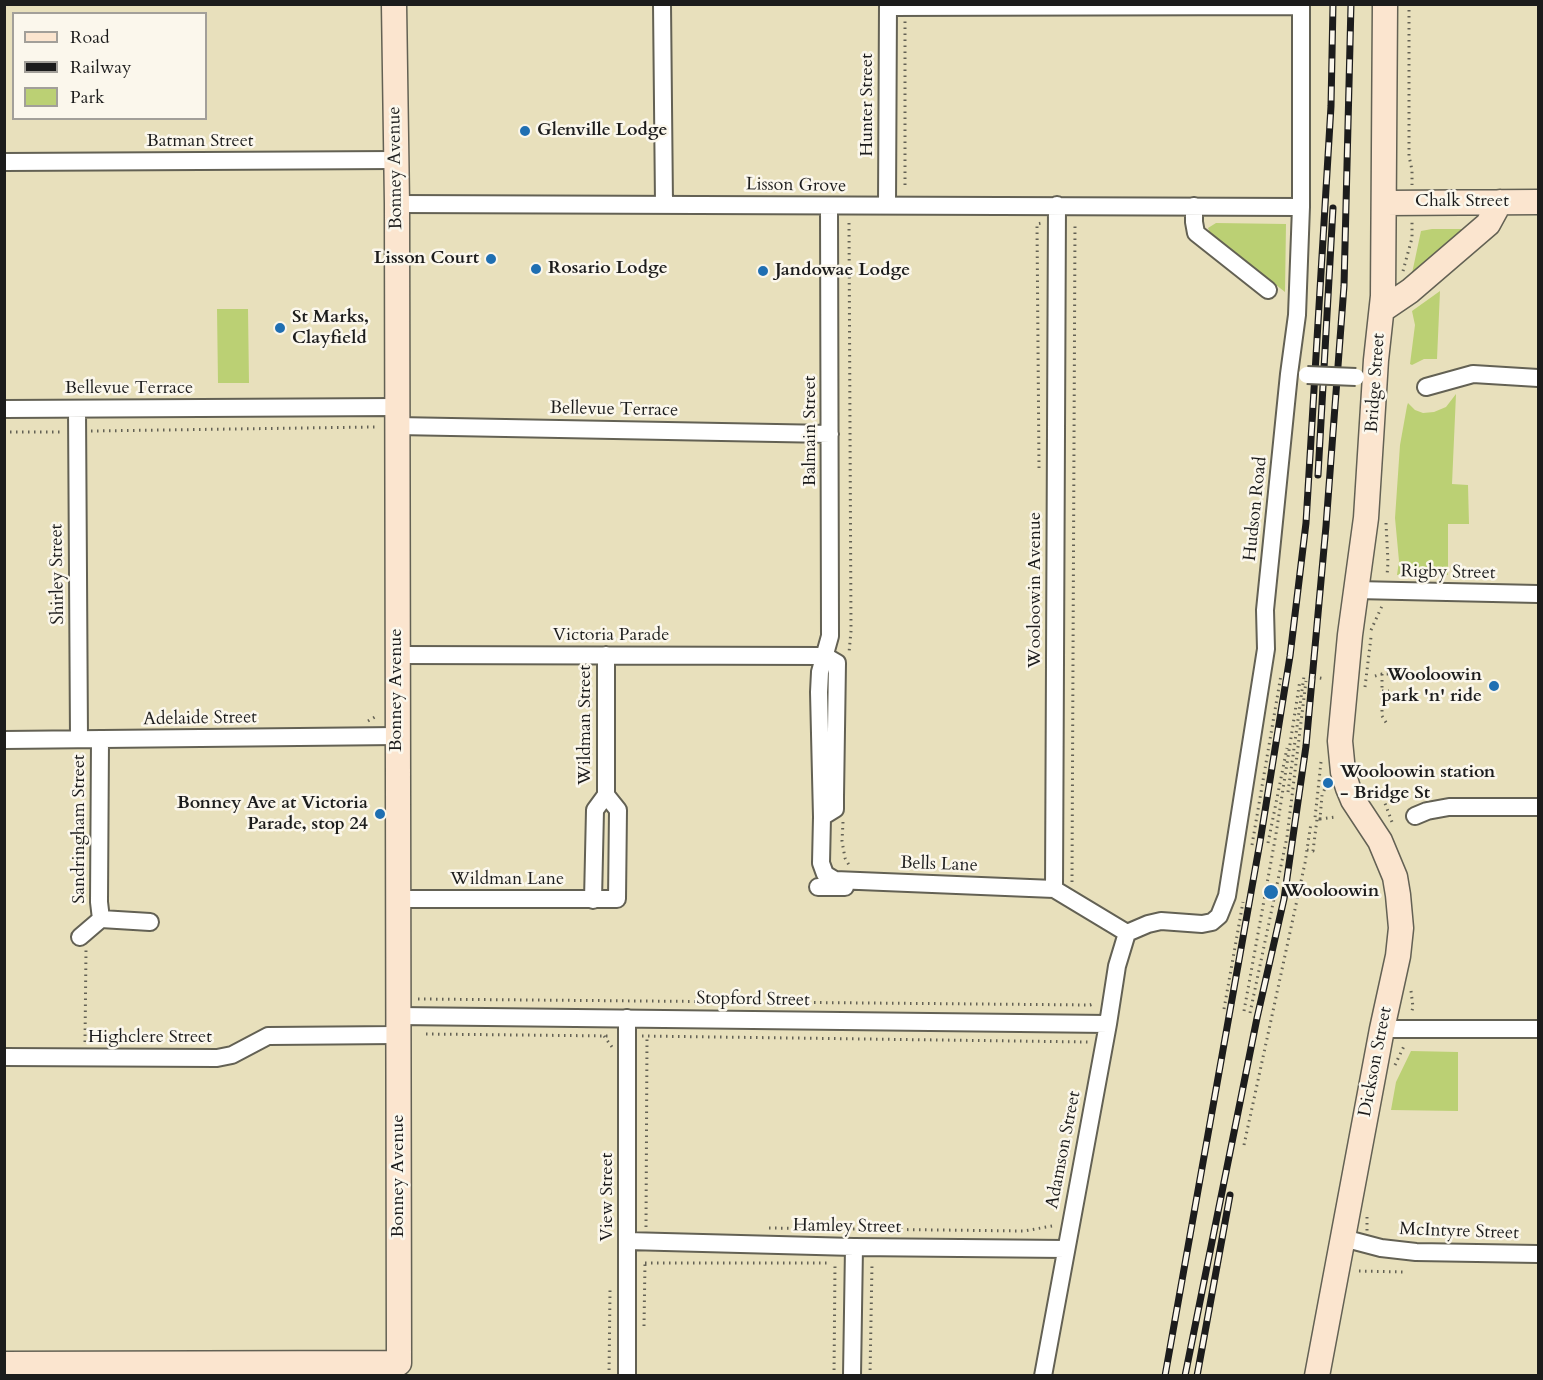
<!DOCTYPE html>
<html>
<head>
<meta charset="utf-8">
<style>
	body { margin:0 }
	#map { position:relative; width:1543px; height:1380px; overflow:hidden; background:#e8e0bc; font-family:Cardo,serif }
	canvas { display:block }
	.frame { position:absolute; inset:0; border:6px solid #1c1c1c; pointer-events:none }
	.legend { position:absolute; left:12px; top:12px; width:195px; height:108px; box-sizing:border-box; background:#fbf7ec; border:2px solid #a29f99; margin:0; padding:8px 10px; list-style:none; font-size:18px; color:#1c1c1c }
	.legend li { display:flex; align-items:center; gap:12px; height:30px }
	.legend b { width:30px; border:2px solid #a29f99 }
</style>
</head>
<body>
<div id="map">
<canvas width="1543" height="1380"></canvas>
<div class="frame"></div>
<ul class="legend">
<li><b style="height:8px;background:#fbe5cf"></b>Road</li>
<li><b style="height:8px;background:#1c1c1c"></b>Railway</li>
<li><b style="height:16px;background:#bbd074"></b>Park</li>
</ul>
</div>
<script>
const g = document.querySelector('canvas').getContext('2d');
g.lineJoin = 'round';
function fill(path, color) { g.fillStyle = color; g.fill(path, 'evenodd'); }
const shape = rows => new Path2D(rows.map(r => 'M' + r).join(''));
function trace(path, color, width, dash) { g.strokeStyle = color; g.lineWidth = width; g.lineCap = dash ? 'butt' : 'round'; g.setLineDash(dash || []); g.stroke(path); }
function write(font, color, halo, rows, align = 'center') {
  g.font = font + ' Cardo,serif'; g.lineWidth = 5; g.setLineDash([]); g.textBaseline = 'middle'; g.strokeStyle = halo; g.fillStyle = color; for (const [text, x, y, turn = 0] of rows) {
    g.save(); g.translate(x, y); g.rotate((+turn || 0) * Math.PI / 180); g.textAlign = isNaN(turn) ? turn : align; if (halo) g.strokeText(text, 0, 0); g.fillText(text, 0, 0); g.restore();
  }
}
const green = shape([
	[1216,223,1286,224,1285,292,1210,233,1208,228],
	[1432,229,1466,229,1425,261,1419,273,1411,278,1421,231],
	[1440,291,1437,359,1424,359,1412,365,1410,364,1415,325,1412,311],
	[217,309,248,309,249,383,218,383],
	[1456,394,1452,484,1468,485,1469,524,1448,524,1448,575,1397,575,1399,561,1395,518,1400,445,1407,406,1408,403,1415,410,1423,413,1434,412,1446,407],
	[1411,1051,1458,1052,1458,1111,1391,1110,1396,1082]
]);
const path = shape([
	[1409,4,1409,156,1412,170,1412,185],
	[905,185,905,21],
	[849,223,851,631,849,653],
	[1403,271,1412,238,1412,222],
	[91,431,375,427],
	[4,432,64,432],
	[1039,468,1037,224,1042,223],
	[1386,523,1388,562,1387,576],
	[1371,630,1382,606],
	[1382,674,1382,716,1387,724],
	[1375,676,1382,674,1463,675],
	[1365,687,1371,637],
	[1382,691,1389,691],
	[368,721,375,717],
	[1321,762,1315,818,1320,819,1322,795,1326,786],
	[1288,792,1304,676],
	[1383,798,1392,822],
	[1320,819,1336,817],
	[843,822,842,841,845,858,849,865],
	[1268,843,1287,748],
	[1252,845,1281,675],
	[1307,850,1313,851,1317,819],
	[1072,882,1075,224],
	[1411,991,1413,1007,1411,1014],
	[418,999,1090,1005,1093,1004],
	[1224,1009,1243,902],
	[1244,1011,1276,834,1300,680],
	[1250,1013,1287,837,1306,681],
	[426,1034,611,1036],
	[604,1036,612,1047],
	[642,1036,1088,1042],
	[85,1042,86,949],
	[1395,1065,1405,1044],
	[1244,1145,1305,863,1311,823],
	[1367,1217,1367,1231],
	[646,1227,647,1036],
	[769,1228,1024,1231,1052,1226],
	[645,1263,827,1263],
	[1359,1271,1403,1272],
	[644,1326,645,1263],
	[609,1376,610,1290],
	[834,1376,835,1263],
	[870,1376,872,1264]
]);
const street = shape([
	[662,4,664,204],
	[888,7,1301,6],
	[4,162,396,160],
	[397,204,1301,207],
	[887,205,888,4],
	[829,206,830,636,820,672,819,692,822,817,821,863,825,874,835,880,1054,889,1127,933],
	[1194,206,1194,222,1196,233,1268,290],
	[1426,387,1473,374,1538,378],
	[4,409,397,407],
	[77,409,79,739],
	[397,426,830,434],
	[1356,590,1538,594],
	[397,655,825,656,837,663,835,797,835,809,822,817],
	[4,740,397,736],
	[1415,816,1427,811,1449,807,1538,807],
	[818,887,845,887],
	[1054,889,1057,205],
	[397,899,617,899,618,810,606,795],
	[593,900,595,810,606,795,606,655],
	[101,919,150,922],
	[1127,933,1148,924,1161,921,1202,924,1212,922,1219,916,1227,896,1266,649,1265,610,1289,374,1297,315,1301,207,1301,4],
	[80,937,101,919,99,902,100,739],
	[398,1016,1108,1024],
	[1382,1029,1538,1029],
	[4,1057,217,1058,232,1055,268,1036,398,1035],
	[1343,1238,1381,1248,1416,1252,1538,1254],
	[627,1241,854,1247,1066,1249],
	[627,1376,627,1018],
	[852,1376,854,1247],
	[1043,1376,1108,1024,1117,966,1127,933]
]);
const secondary = shape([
	[1385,203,1538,202],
	[1382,310,1410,291,1488,224,1500,202],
	[4,1364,399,1363,397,204,394,4],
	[1317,1376,1382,1029,1398,956,1401,928,1398,895,1395,877,1380,841,1353,800,1348,788,1343,772,1340,741,1350,635,1366,518,1376,360,1383,296,1385,4]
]);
const rail = shape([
	[1318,475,1333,208],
	[1165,1376,1260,842,1290,656,1306,523,1331,106,1333,4],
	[1185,1376,1257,1018,1284,899,1306,746,1326,526,1344,286,1351,4],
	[1197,1376,1230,1195]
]);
const pathBridge = shape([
	[1314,677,1325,679]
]);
const streetBridge = shape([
	[1307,375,1356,377]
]);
const markers = [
	[525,131,6,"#1f6fb2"],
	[491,259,6,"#1f6fb2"],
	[536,269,6,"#1f6fb2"],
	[763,271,6,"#1f6fb2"],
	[280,328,6,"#1f6fb2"],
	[1494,686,6,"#1f6fb2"],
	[1328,783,6,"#1f6fb2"],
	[380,814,6,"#1f6fb2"],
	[1271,892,8,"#1f6fb2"]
];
const streetNames = [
	["Hunter Street",868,105,-90],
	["Batman Street",200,142],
	["Bonney Avenue",396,168,-91],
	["Lisson Grove",796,186,1],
	["Chalk Street",1462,202],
	["Bridge Street",1376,383,-86],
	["Bellevue Terrace",129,389],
	["Bellevue Terrace",614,410,1],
	["Balmain Street",811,431,-90],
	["Hudson Road",1256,509,-84],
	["Rigby Street",1448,573,1],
	["Shirley Street",58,574,-91],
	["Wooloowin Avenue",1036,590,-90],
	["Victoria Parade",611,636],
	["Bonney Avenue",397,690,-90],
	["Adelaide Street",200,719,-1],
	["Wildman Street",586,725,-90],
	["Sandringham Street",80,829,-90],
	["Bells Lane",939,865,2],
	["Wildman Lane",507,880],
	["Stopford Street",753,1000,1],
	["Highclere Street",150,1038],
	["Dickson Street",1376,1062,-79],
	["Adamson Street",1064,1150,-79],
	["Bonney Avenue",399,1176,-90],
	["View Street",608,1197,-90],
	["Hamley Street",847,1227,1],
	["McIntyre Street",1459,1232,2]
];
const poiNames = [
	["Glenville Lodge",537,131],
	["Lisson Court",479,259,"right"],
	["Rosario Lodge",548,269],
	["Jandowae Lodge",775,271],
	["St Marks,",292,318],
	["Clayfield",292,339],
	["Wooloowin",1482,676,"right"],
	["park 'n' ride",1482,697,"right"],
	["Wooloowin station",1340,773],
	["- Bridge St",1340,794],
	["Bonney Ave at Victoria",368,804,"right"],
	["Parade, stop 24",368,825,"right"],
	["Wooloowin",1284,892]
];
fill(green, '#bbd074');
trace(street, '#636154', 20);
trace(secondary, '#636154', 27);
trace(path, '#636154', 3, [1.5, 4.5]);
trace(street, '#fff', 16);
trace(secondary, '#fbe5cf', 24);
trace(rail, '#1c1c1c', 7);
trace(rail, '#fbf7ec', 4.5, [14]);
trace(streetBridge, '#636154', 20, []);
trace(pathBridge, '#636154', 3, [1.5, 4.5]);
trace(streetBridge, '#fff', 16);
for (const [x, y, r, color] of markers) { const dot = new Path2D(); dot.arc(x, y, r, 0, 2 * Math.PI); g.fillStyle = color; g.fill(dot); trace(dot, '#fbf7ec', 2); }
write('18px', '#1c1c1c', '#fbf7ec', streetNames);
write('bold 18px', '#1c1c1c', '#fbf7ec', poiNames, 'left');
</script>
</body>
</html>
